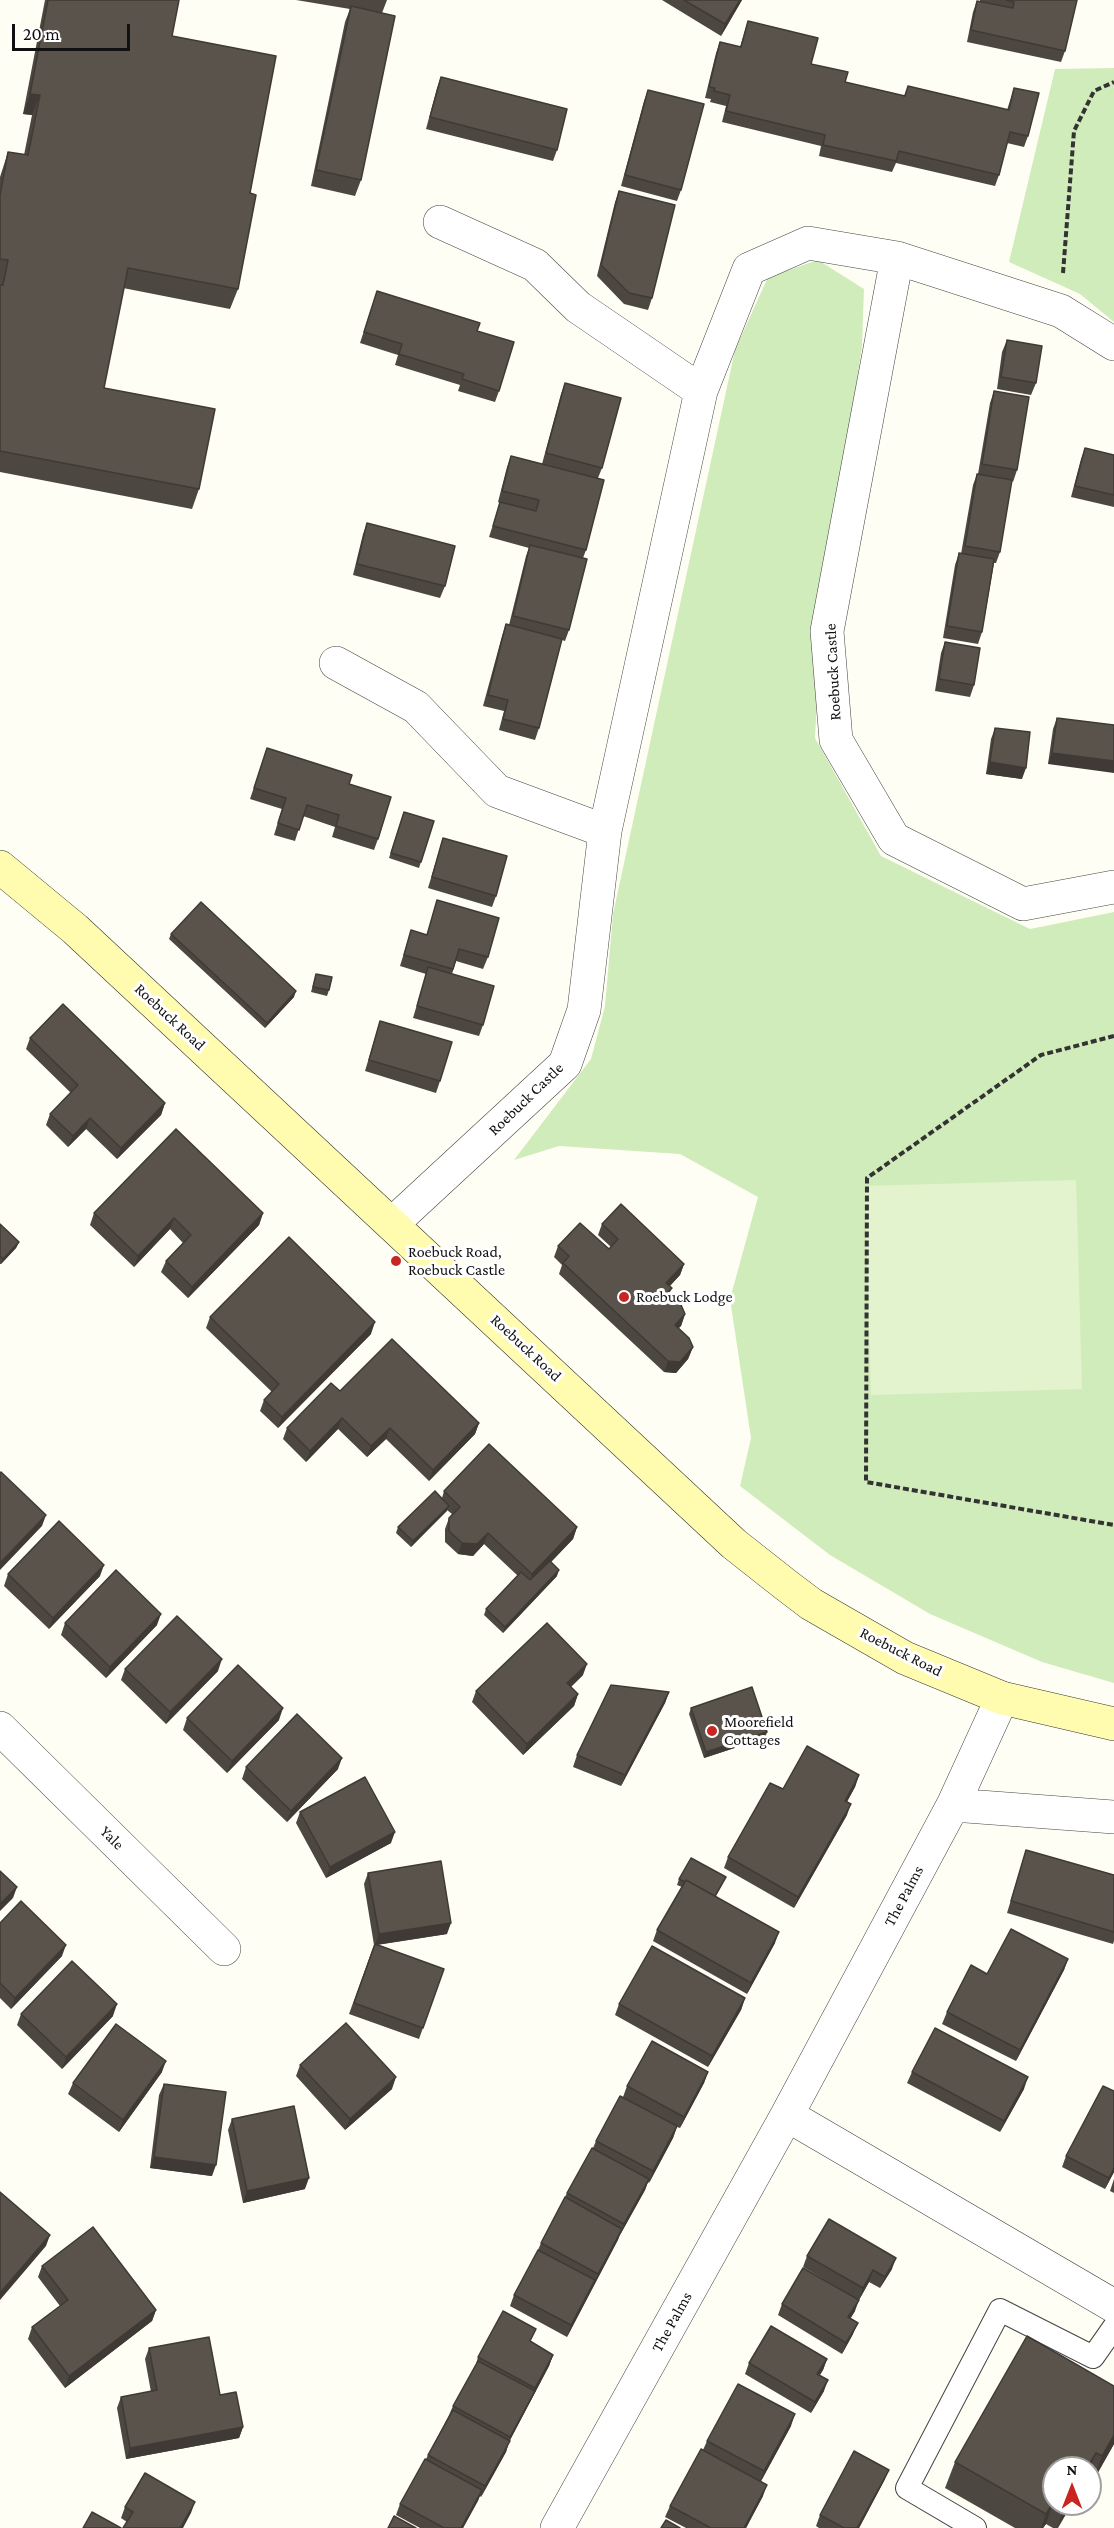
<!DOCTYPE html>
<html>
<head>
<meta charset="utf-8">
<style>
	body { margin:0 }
	#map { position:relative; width:1114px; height:2528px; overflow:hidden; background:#fffef4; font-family:"Crimson Pro",serif }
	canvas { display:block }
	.north { position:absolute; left:1042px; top:2456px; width:60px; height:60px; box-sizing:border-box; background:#fff; border:2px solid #a0a0a0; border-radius:50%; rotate:0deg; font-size:16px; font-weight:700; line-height:24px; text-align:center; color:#111 }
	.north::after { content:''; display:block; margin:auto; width:21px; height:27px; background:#c92521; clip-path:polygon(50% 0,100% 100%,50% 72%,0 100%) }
	.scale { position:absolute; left:12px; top:24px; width:118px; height:27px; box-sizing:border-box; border:3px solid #111; border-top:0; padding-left:8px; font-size:18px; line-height:21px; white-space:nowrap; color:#111; -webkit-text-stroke:4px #fff; paint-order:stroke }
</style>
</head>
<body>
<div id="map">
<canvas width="1114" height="2528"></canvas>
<div class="north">N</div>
<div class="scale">20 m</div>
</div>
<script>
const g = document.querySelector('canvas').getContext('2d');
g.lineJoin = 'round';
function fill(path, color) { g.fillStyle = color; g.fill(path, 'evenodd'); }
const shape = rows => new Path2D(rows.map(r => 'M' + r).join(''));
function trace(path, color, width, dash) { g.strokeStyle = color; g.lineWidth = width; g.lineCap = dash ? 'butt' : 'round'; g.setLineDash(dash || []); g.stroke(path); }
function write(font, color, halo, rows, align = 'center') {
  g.font = font + ' "Crimson Pro",serif'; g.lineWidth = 6; g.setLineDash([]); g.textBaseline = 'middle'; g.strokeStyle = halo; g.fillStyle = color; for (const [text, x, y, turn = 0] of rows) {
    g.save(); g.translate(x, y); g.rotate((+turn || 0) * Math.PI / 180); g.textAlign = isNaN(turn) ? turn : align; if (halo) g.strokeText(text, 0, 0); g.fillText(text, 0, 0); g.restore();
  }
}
const green = shape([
	[1114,68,1114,322,1080,294,1009,262,1055,69],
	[818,260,864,289,862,346,821,622,815,738,881,856,1030,929,1114,912,1114,1683,1042,1662,930,1614,830,1555,740,1486,751,1438,730,1299,758,1197,680,1154,559,1146,514,1160,591,1059,605,1006,613,914,735,350,768,277]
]);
const pitch = shape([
	[1076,1180,1082,1389,871,1395,865,1186]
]);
const path = shape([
	[1063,273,1074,131,1094,91,1114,82],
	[1114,1036,1041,1055,867,1178,866,1482,1114,1525]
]);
const lane = shape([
	[975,2528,907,2488,1000,2310,1093,2357,1114,2327]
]);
const street = shape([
	[440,222,535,265,578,307,701,391],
	[1114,344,1061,311,897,258,827,631,836,740,894,839,1023,904,1114,887],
	[336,663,416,707,497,791,605,831],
	[393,1223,565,1064,584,1010,605,831,701,391,749,269,808,243,897,258],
	[0,1728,224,1949],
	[953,1805,1114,1817],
	[787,2115,1114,2306],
	[557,2528,787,2115,953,1805,1002,1698]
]);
const secondary = shape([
	[0,867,75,929,734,1544,786,1585,811,1604,905,1658,1002,1698,1114,1724]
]);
const wall = shape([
	[45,0,179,0,172,36,250,193,238,289,230,309,123,288,104,388,199,489,192,509,0,472,0,177,8,152,24,155,32,115,23,114],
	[296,0,387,0,382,13,361,180,355,196,311,186,345,22,350,9],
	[662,0,742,0,721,36],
	[980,0,1077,0,1065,51,1061,62,967,42,973,12,977,1,980,1],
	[748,21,811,64,845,82,904,96,908,86,1007,110,1014,88,1028,136,1024,147,1007,143,999,175,995,186,896,163,892,172,819,156,821,146,722,122,726,106,710,102,711,99,705,98,716,53,720,42,740,47],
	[441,77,557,150,553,161,426,129,437,88],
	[648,90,681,190,677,201,621,186,644,101],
	[619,191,652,298,648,310,624,304,597,276,615,202],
	[377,291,477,331,499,391,495,402,458,391,460,385,395,365,398,355,360,343],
	[1007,340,1036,383,1031,395,997,389,1002,352],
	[565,383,602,468,598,478,586,550,583,558,569,630,565,641,562,640,539,728,535,740,499,730,504,711,483,706,502,636,506,624,509,625,526,556,529,548,489,537,500,503,498,502,507,467,511,456,542,464,561,394],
	[994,391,1017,470,1013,482,1012,481,1000,552,996,563,994,563,982,632,978,644,943,638,955,565,959,553,961,554,973,485,977,474,978,474,990,403],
	[1085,448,1114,455,1114,507,1071,497,1081,459],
	[367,523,445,586,440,598,353,575,363,534],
	[945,642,974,685,970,697,935,691,941,653],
	[1057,718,1114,725,1048,764,1053,729],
	[995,728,1022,779,986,774,991,739],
	[267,748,378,839,374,850,332,837,335,827,303,816,295,841,274,835,282,809,250,799],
	[404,812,434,821,419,868,389,858],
	[443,838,496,896,492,907,428,888],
	[437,900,488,957,483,969,456,961,452,974,483,1025,479,1036,413,1018,426,974,400,966,411,930,427,935],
	[171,934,294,997,265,1028,169,939],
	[316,974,329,990,327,996,311,992],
	[380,1021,440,1081,436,1093,365,1071],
	[30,1038,165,1103,161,1115,117,1159,86,1129,68,1147,46,1125,50,1114,71,1093,26,1049],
	[94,1213,263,1213,259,1225,188,1298,161,1272,166,1261,183,1243,170,1229,134,1267,90,1225],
	[0,1224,19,1242,16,1248,1,1264,0,1264],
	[602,1224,684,1264,680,1275,670,1286,672,1288,669,1294,685,1314,681,1326,678,1328,693,1347,688,1359,676,1373,664,1372,559,1274,562,1265,554,1257,558,1246,609,1249,611,1247,598,1235],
	[210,1317,371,1334,278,1428,260,1411,264,1400,272,1392,206,1328],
	[340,1391,479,1423,475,1434,429,1481,386,1439,367,1457,338,1429,306,1462,283,1439,287,1428],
	[444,1491,577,1527,573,1539,551,1562,557,1576,503,1633,484,1615,486,1609,518,1576,484,1544,473,1556,458,1554,445,1542,445,1529,449,1518,452,1514,447,1510,411,1547,396,1533,398,1527,442,1498],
	[8,1574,100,1576,49,1629,4,1586],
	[65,1623,157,1625,106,1678,61,1635],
	[125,1669,218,1671,166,1724,121,1680],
	[583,1675,571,1687,578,1694,574,1706,523,1755,472,1702,476,1691],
	[669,1692,665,1703,621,1786,573,1767,577,1755],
	[691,1708,765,1738,704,1758,689,1714],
	[187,1718,279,1720,227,1773,183,1730],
	[246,1767,338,1769,287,1822,242,1779],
	[859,1775,855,1787,847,1802,847,1815,794,1908,724,1868,728,1857,783,1789],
	[300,1812,391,1843,326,1878,296,1823],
	[1026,1850,1114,1875,1114,1941,1113,1944,1007,1913],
	[368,1873,447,1934,377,1945,444,1969,419,2039,349,2014,374,1945,364,1884],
	[679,1879,723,1883,716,1896,775,1943,747,1994,653,1941,657,1930,682,1887,677,1885],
	[0,1923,62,1956,11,2009,0,1998],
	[1068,1959,1064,1970,1016,2061,942,2024,947,2012,987,1974],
	[745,1998,741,2010,708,2067,615,2015,619,2004],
	[21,2014,113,2016,62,2069,17,2025],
	[300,2065,392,2089,345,2130,296,2076],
	[162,2072,119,2132,68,2094,73,2083],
	[708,2072,704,2083,680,2128,677,2127,673,2138,649,2183,648,2182,645,2190,620,2235,567,2337,510,2306,514,2295,538,2250,541,2243,567,2193,593,2148,596,2141,623,2097,627,2086],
	[912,2072,1024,2089,1000,2132,907,2083],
	[164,2084,212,2176,150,2168,159,2095],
	[1114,2091,1114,2172,1105,2189,1062,2167,1066,2156],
	[232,2119,305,2189,243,2203,228,2130],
	[1114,2179,1114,2193,1110,2191],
	[807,2256,892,2269,880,2288,869,2282,859,2300,803,2267],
	[42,2266,156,2310,152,2321,65,2388,28,2339,32,2327,60,2306,38,2277],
	[782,2304,855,2311,850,2319,853,2334,842,2354,778,2315],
	[531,2342,553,2355,549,2366,509,2442,506,2452,481,2497,480,2496,463,2528,420,2528,396,2515,400,2504,426,2459,449,2415,453,2406,476,2364,478,2357],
	[149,2348,220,2395,243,2427,239,2438,126,2459,117,2408,121,2397,151,2392,145,2359],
	[827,2359,823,2370,820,2375,824,2391,811,2413,745,2374,749,2363],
	[1114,2386,1114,2444,1092,2483,1090,2482,1090,2468,1054,2468,1054,2504,1072,2504,1058,2528,1053,2528,1046,2524,1043,2528,1015,2528,945,2488,955,2462],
	[791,2426,761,2481,763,2496,746,2528,686,2528,665,2517,670,2506,703,2450,707,2441],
	[889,2470,884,2481,859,2528,819,2528,816,2526,820,2515],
	[125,2507,191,2513,127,2522,121,2518]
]);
const shadedWall = shape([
	[740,0,742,0,721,36,725,24],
	[30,94,40,95,32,115,23,114],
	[1052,753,1114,761,1114,773,1048,764],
	[990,762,1026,768,1022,779,986,774],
	[296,991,294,997,265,1028,267,1023],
	[165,1103,161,1115,117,1159,121,1148],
	[90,1118,86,1129,68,1147,73,1136],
	[263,1213,259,1225,188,1298,192,1287],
	[174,1218,170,1229,134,1267,138,1256],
	[19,1242,16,1248,1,1264,3,1259],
	[684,1264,680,1275,662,1294,666,1283],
	[685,1314,681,1326,671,1336,675,1325],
	[375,1322,371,1334,278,1428,282,1417],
	[693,1347,688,1359,676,1373,664,1372,668,1361],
	[342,1418,338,1429,306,1462,310,1451],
	[479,1423,475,1434,429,1481,433,1470],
	[390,1428,386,1439,367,1457,371,1446],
	[449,1506,447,1511,411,1547,413,1541],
	[46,1515,42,1526,0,1570,0,1563],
	[577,1527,573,1539,528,1586,532,1574],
	[488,1533,484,1544,473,1556,458,1554,462,1543],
	[104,1565,100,1576,49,1629,53,1618],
	[559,1570,557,1576,503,1633,505,1627],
	[161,1614,157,1625,106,1678,110,1667],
	[222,1659,218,1671,166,1724,170,1712],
	[587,1664,583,1675,563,1694,567,1683],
	[669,1692,665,1703,621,1786,625,1775],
	[578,1694,574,1706,523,1755,527,1744],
	[283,1708,279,1720,227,1773,232,1761],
	[767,1732,765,1738,704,1758,706,1752],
	[342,1758,338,1769,287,1822,291,1811],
	[859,1775,855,1787,841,1812,845,1801],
	[851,1804,847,1815,794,1908,798,1897],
	[395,1832,391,1843,326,1878,330,1867],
	[17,1887,13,1898,0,1911,0,1904],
	[451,1923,447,1934,375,1945,379,1934],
	[779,1932,775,1943,747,1994,751,1983],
	[66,1945,62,1956,11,2009,15,1998],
	[1068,1959,1064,1970,1016,2061,1020,2050],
	[745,1998,741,2010,708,2067,712,2056],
	[117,2004,113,2016,62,2069,66,2057],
	[166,2061,162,2072,119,2132,123,2120],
	[708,2072,704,2083,680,2128,684,2117],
	[396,2077,392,2089,345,2130,350,2119],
	[1028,2077,1024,2089,1000,2132,1004,2121],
	[677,2126,673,2138,649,2183,653,2171],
	[154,2157,216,2165,212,2176,150,2168],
	[1114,2168,1114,2172,1105,2189,1109,2178],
	[309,2178,305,2189,243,2203,247,2191],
	[649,2179,645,2190,620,2235,624,2224],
	[622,2229,618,2240,567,2337,571,2325],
	[50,2235,46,2246,0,2300,0,2293],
	[896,2258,892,2269,880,2288,885,2277],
	[873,2270,869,2282,859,2300,863,2288],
	[859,2300,855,2311,844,2329,848,2317],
	[156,2310,152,2321,65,2388,69,2376],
	[858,2323,853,2334,842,2354,846,2343],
	[553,2355,549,2366,509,2442,506,2452,481,2497,485,2486,507,2447,510,2437,532,2396,535,2388],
	[827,2359,823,2370,813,2385,817,2374],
	[828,2380,824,2391,811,2413,815,2402],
	[795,2414,791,2426,760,2483,764,2471],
	[243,2427,239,2438,126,2459,130,2448],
	[1114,2435,1114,2444,1092,2483,1102,2456],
	[1096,2453,1090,2468,1087,2468],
	[889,2470,884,2481,859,2528,857,2528],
	[767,2485,763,2496,746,2528,744,2528],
	[482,2490,478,2501,463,2528,461,2528],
	[1054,2500,1046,2524,1043,2528,1041,2528,1046,2514],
	[195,2502,191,2513,183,2528,180,2528],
	[1066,2504,1072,2504,1057,2528]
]);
const building = shape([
	[48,0,179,0,172,36,276,56,250,193,256,195,238,289,128,268,104,388,215,409,199,489,0,451,0,285,3,285,8,260,0,259,0,195,8,152,28,155,40,95,30,94,48,0],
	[684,0,740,0,725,24,684,0],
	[1006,0,1077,0,1065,51,971,30,977,1,1013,8,1014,2,1006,0],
	[351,6,395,16,361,180,316,170,351,6],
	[748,21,818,38,811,64,848,72,845,82,905,96,908,86,1009,110,1014,88,1039,93,1028,136,1010,132,999,175,899,151,896,161,823,145,825,135,726,111,730,95,714,91,715,88,709,87,720,42,741,47,748,21],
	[441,77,567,109,557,150,430,117,441,77],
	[648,90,704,104,681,190,625,175,648,90],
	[619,191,675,205,652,298,629,293,601,265,619,191],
	[377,291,480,323,477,331,514,342,499,391,462,379,464,374,399,354,402,344,364,332,377,291],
	[1007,340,1042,346,1036,383,1001,377,1007,340],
	[565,383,621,398,602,468,546,453,565,383],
	[994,391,1029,397,1017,470,982,464,994,391],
	[1085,448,1114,455,1114,495,1075,486,1085,448],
	[511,456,604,480,586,550,493,526,500,502,536,511,539,500,502,491,511,456],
	[977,474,1012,480,1000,552,965,546,977,474],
	[367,523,455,546,445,586,357,564,367,523],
	[530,545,587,559,569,630,513,616,530,545],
	[959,553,994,559,982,632,947,626,959,553],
	[506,624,562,639,539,728,503,719,508,700,488,695,506,624],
	[945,642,980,648,974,685,939,679,945,642],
	[1057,718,1114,725,1114,761,1052,753,1057,718],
	[995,728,1030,732,1026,768,990,762,995,728],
	[267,748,352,775,349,784,391,797,378,839,336,826,339,815,307,805,299,830,278,823,286,798,254,788,267,748],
	[404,812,434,821,421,862,391,853,404,812],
	[443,838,507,856,496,896,432,877,443,838],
	[437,900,499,918,488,957,459,949,453,969,404,955,411,930,427,935,437,900],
	[201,902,296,991,267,1023,171,934,201,902],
	[428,967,494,986,483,1025,417,1006,428,967],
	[316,974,332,977,329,990,313,987,316,974],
	[63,1004,165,1103,121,1148,90,1118,73,1136,50,1114,78,1085,30,1038,63,1004],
	[380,1021,452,1042,440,1081,369,1060,380,1021],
	[176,1129,263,1213,192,1287,166,1261,191,1235,174,1218,138,1256,94,1213,176,1129],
	[621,1204,684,1264,666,1283,672,1288,667,1293,678,1298,685,1314,675,1325,689,1338,693,1347,680,1362,668,1361,563,1263,569,1256,558,1246,580,1223,609,1249,618,1239,602,1224,621,1204],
	[0,1224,19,1242,3,1259,0,1256,0,1224],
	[289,1237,375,1322,282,1417,264,1400,279,1384,210,1317,289,1237],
	[392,1339,479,1423,433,1470,390,1428,371,1446,342,1418,310,1451,287,1428,331,1383,340,1391,392,1339],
	[489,1444,577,1527,532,1574,488,1533,477,1544,462,1543,449,1531,449,1518,460,1507,444,1491,489,1444],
	[1,1472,46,1515,0,1563,0,1473,1,1472],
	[435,1491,449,1506,413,1541,398,1527,435,1491],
	[59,1521,104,1565,53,1618,8,1574,59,1521],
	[550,1561,559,1570,505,1627,486,1609,521,1572,530,1580,550,1561],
	[116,1570,161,1614,110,1667,65,1623,116,1570],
	[177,1616,222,1659,170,1712,125,1669,177,1616],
	[547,1623,587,1664,567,1683,578,1694,527,1744,476,1691,547,1623],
	[238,1665,283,1708,232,1761,187,1718,238,1665],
	[611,1685,669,1692,625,1775,577,1755,611,1685],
	[752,1687,767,1732,706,1752,691,1708,752,1687],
	[297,1714,342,1758,291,1811,246,1767,297,1714],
	[807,1746,859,1775,845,1801,851,1804,798,1897,728,1857,770,1783,783,1789,807,1746],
	[365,1777,395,1832,330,1867,300,1812,365,1777],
	[1026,1850,1114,1875,1114,1932,1011,1901,1026,1850],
	[691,1858,726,1877,715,1896,686,1880,685,1882,679,1879,691,1858],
	[441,1861,451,1923,379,1934,368,1873,441,1861],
	[0,1871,17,1887,0,1904,0,1871],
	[686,1880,779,1932,751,1983,657,1930,686,1880],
	[21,1901,66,1945,15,1998,0,1983,0,1923,21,1901],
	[1011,1929,1068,1959,1020,2050,947,2012,971,1965,987,1974,1011,1929],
	[375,1944,444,1969,423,2028,354,2003,375,1944],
	[652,1946,745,1998,712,2056,619,2004,652,1946],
	[72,1961,117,2004,66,2057,21,2014,72,1961],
	[346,2023,396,2077,350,2119,300,2065,346,2023],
	[116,2024,166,2061,123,2120,73,2083,116,2024],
	[935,2028,1028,2077,1004,2121,912,2072,935,2028],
	[652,2041,708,2072,684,2117,627,2086,652,2041],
	[164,2084,226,2092,216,2165,154,2157,164,2084],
	[1103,2086,1114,2091,1114,2168,1109,2178,1066,2156,1103,2086],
	[620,2096,677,2126,653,2171,596,2141,620,2096],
	[294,2106,309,2178,247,2191,232,2119,294,2106],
	[592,2148,649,2179,624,2224,567,2193,592,2148],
	[0,2192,50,2235,0,2293,0,2192],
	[565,2197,622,2229,598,2274,541,2243,565,2197],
	[829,2219,896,2258,885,2277,873,2270,863,2288,807,2256,829,2219],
	[93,2227,156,2310,69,2376,32,2327,68,2300,42,2266,93,2227],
	[538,2250,595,2280,571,2325,514,2295,538,2250],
	[803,2268,859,2300,848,2317,858,2323,846,2343,782,2304,803,2268],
	[503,2311,536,2329,530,2341,553,2355,535,2388,478,2357,503,2311],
	[771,2326,827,2359,817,2374,828,2380,815,2402,749,2363,771,2326],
	[1027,2336,1114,2386,1114,2435,1102,2456,1096,2453,1087,2468,1054,2468,1054,2500,1046,2514,955,2462,1027,2336],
	[209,2337,220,2395,236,2392,243,2427,130,2448,121,2397,157,2390,149,2348,209,2337],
	[478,2361,535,2391,510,2437,453,2406,478,2361],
	[738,2384,795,2414,764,2471,707,2441,738,2384],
	[453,2410,510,2441,485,2486,428,2455,453,2410],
	[701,2449,767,2485,744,2528,711,2528,670,2506,701,2449],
	[854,2451,889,2470,857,2528,844,2528,820,2515,854,2451],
	[425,2459,482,2490,461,2528,444,2528,400,2504,425,2459],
	[145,2473,195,2502,180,2528,123,2528,133,2512,125,2507,145,2473],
	[92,2512,121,2528,83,2528,92,2512],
	[394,2516,416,2528,388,2528,394,2516],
	[666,2520,680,2528,661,2528,666,2520]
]);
const markers = [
	[396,1261,6,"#c92521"],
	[624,1297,6,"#c92521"],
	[712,1731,6,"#c92521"]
];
const streetNames = [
	["Roebuck Castle",833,672,-93],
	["Roebuck Road",170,1017,43],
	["Roebuck Castle",526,1099,-44],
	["Roebuck Road",526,1348,43],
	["Roebuck Road",901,1652,27],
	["Yale",112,1838,45],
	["The Palms",904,1896,-62],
	["The Palms",672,2322,-61]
];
const poiNames = [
	["Roebuck Road,",408,1252],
	["Roebuck Castle",408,1270],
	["Roebuck Lodge",636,1297],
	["Moorefield",724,1722],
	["Cottages",724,1740]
];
fill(green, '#d1ecbb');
fill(pitch, '#e3f3cd');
trace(lane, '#444', 24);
trace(street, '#444', 34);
trace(secondary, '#333', 34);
trace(path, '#333', 4, [6, 3]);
trace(lane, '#fff', 22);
trace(street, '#fff', 33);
trace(secondary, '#fffcaf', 33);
fill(wall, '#4d4741');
fill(shadedWall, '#3f3a35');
fill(building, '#5a534c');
trace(building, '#3f3a35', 1.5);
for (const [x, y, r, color] of markers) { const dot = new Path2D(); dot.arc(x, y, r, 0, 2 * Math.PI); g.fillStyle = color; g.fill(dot); trace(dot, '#fff', 2); }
write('16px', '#111', '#fff', streetNames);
write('16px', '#111', '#fff', poiNames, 'left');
</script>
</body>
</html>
